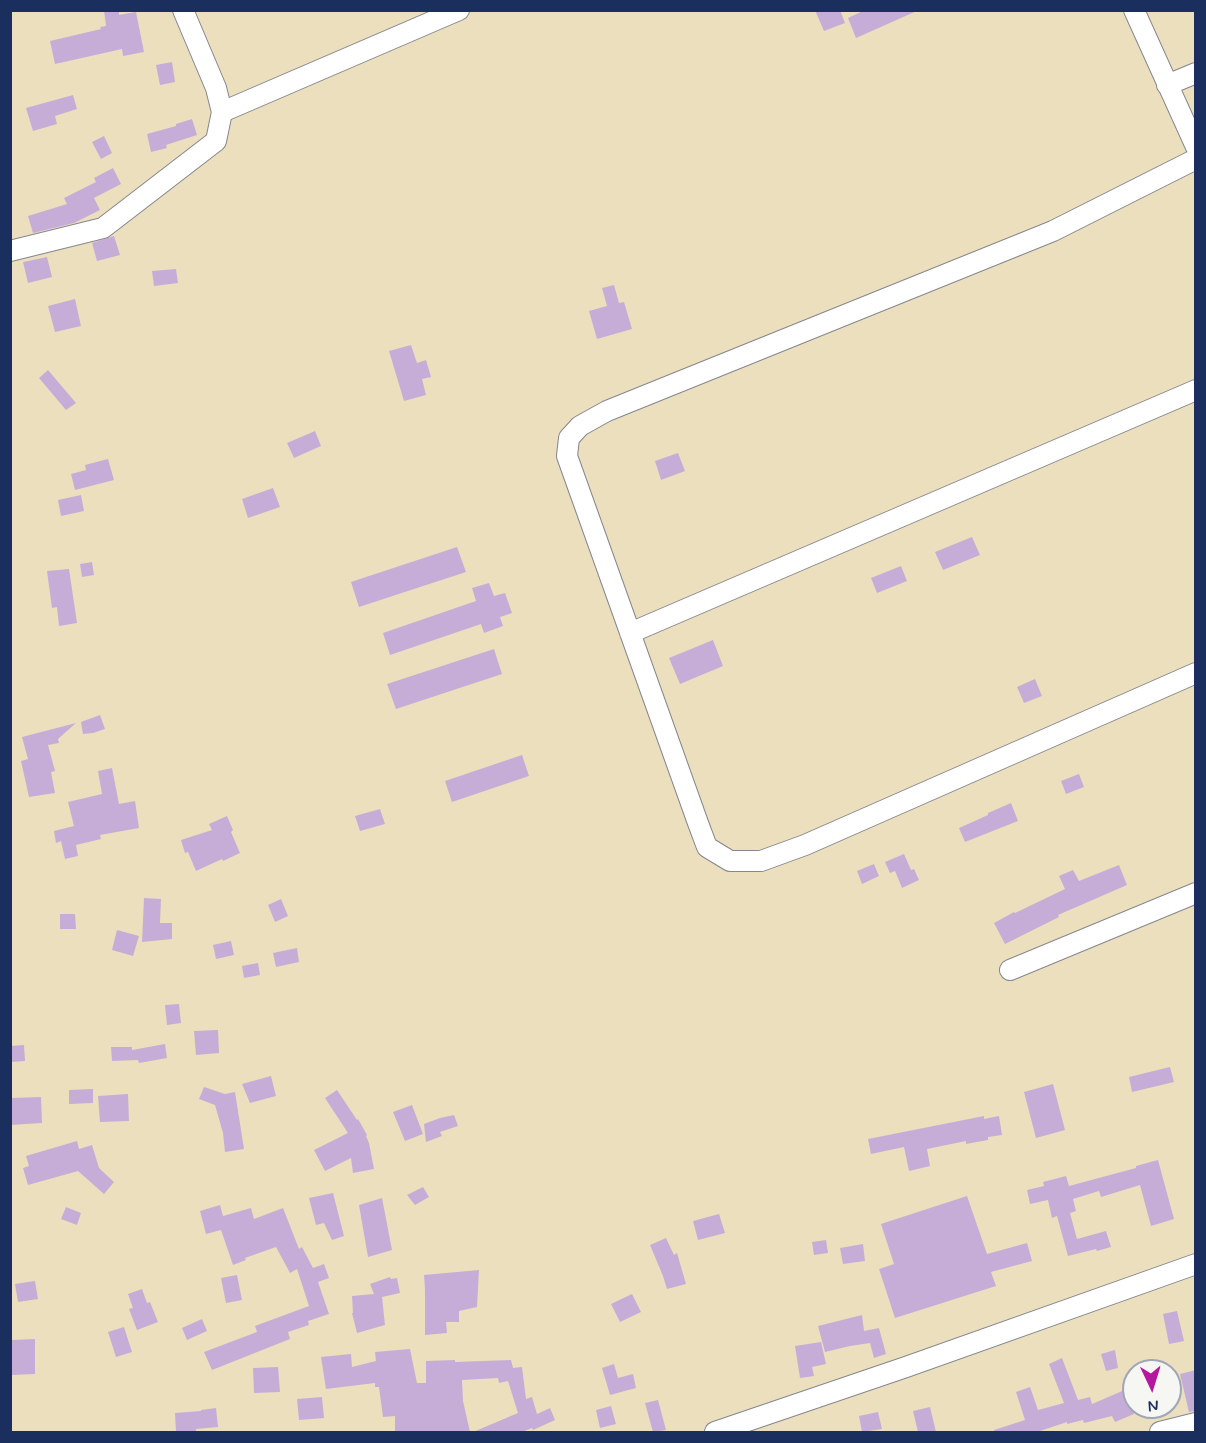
<!DOCTYPE html>
<html>
<head>
<meta charset="utf-8">
<style>
	body { margin:0 }
	#map { position:relative; width:1206px; height:1443px; overflow:hidden; background:#ecdfbd; font-family:Mynerve,sans-serif }
	canvas { display:block }
	.frame { position:absolute; inset:0; border:12px solid #1b2f5e; pointer-events:none }
	.north { position:absolute; left:1122px; top:1359px; width:60px; height:60px; box-sizing:border-box; background:#f6f6f2; border:2px solid #9ea6b7; border-radius:50%; rotate:176deg; font-size:16px; font-weight:700; line-height:24px; text-align:center; color:#1b2f5e }
	.north::after { content:''; display:block; margin:auto; width:21px; height:27px; background:#b5179e; clip-path:polygon(50% 0,100% 100%,50% 72%,0 100%) }
</style>
</head>
<body>
<div id="map">
<canvas width="1206" height="1443"></canvas>
<div class="frame"></div>
<div class="north">N</div>
</div>
<script>
const g = document.querySelector('canvas').getContext('2d');
g.lineJoin = 'round';
function fill(path, color) { g.fillStyle = color; g.fill(path, 'evenodd'); }
const shape = rows => new Path2D(rows.map(r => 'M' + r).join(''));
function trace(path, color, width, dash) { g.strokeStyle = color; g.lineWidth = width; g.lineCap = dash ? 'butt' : 'round'; g.setLineDash(dash || []); g.stroke(path); }
const building = shape([
	[104,10,119,10,119,15,136,12,144,52,123,56,122,49,55,64,50,41,101,29,100,27,106,26],
	[815,10,840,10,845,23,824,31],
	[865,10,919,10,856,38,848,18],
	[172,62,175,82,160,85,156,65],
	[73,95,77,109,55,116,57,124,33,131,26,108],
	[192,119,197,135,166,145,167,148,151,152,147,134,176,126,176,124],
	[104,136,112,153,101,159,92,142],
	[113,168,121,184,94,198,100,210,74,223,33,233,28,216,67,204,64,198,96,182,94,178],
	[114,236,120,255,97,261,92,243],
	[47,257,52,277,28,283,23,262],
	[176,269,178,283,154,286,152,271],
	[614,285,619,303,624,302,632,329,597,339,589,311,607,306,602,288],
	[75,299,81,326,55,332,48,306],
	[411,345,417,363,426,360,431,377,422,379,426,395,404,401,389,351],
	[48,370,76,403,66,410,39,378],
	[315,431,321,446,294,458,287,443],
	[678,453,685,471,661,480,655,461],
	[108,459,114,480,75,490,71,474,86,470,85,465],
	[273,488,280,507,248,518,242,499],
	[81,495,84,511,61,516,58,500],
	[972,537,980,555,943,570,935,552],
	[457,547,466,572,359,607,351,582],
	[92,562,94,575,82,577,80,564],
	[901,566,907,581,877,593,871,578],
	[69,569,77,623,59,626,57,607,52,608,47,571],
	[489,583,494,596,505,593,512,613,500,617,503,626,484,633,481,624,390,655,383,633,476,601,472,588],
	[713,640,723,666,680,684,669,658],
	[494,649,502,674,396,709,387,684],
	[1035,679,1042,696,1024,703,1017,687],
	[100,715,105,729,93,733,83,734,81,722],
	[76,723,58,739,59,743,48,745,55,771,51,772,55,793,29,797,21,761,28,759,22,737],
	[522,755,529,776,452,802,445,781],
	[112,768,119,804,135,801,139,828,100,835,101,839,76,845,78,856,65,859,61,841,56,843,54,831,74,826,68,802,102,794,98,771],
	[1079,774,1084,787,1066,794,1061,781],
	[1011,803,1018,821,965,842,959,828,988,815,988,813],
	[380,809,385,824,360,831,355,816],
	[227,816,233,830,231,832,240,853,223,861,222,859,196,871,188,852,185,853,181,840,212,830,209,824],
	[904,854,911,870,914,869,919,880,902,888,895,871,890,873,885,862],
	[874,864,879,876,862,884,857,871],
	[1119,865,1127,885,1058,915,1059,917,1005,944,994,923,1014,912,1015,913,1065,889,1059,876,1073,870,1079,881],
	[144,898,161,899,160,923,172,923,172,939,142,942],
	[281,899,288,916,275,922,268,905],
	[60,914,75,914,76,929,60,929],
	[117,930,139,936,133,956,112,950],
	[231,941,234,955,216,959,213,945],
	[297,948,299,962,276,967,273,953],
	[258,963,260,975,244,978,242,966],
	[179,1004,181,1023,167,1025,165,1005],
	[218,1030,219,1053,196,1055,194,1031],
	[165,1044,167,1058,139,1063,138,1060,112,1061,111,1047,132,1047,132,1050],
	[24,1045,25,1061,10,1062,10,1046],
	[1170,1067,1174,1082,1132,1092,1129,1077],
	[271,1076,276,1096,250,1103,242,1084],
	[1053,1084,1065,1130,1036,1138,1024,1092],
	[204,1087,225,1094,235,1092,244,1149,225,1152,223,1133,215,1105,199,1099],
	[93,1089,93,1103,69,1104,69,1090],
	[337,1090,357,1120,358,1119,367,1135,366,1136,369,1143,374,1169,353,1173,351,1158,325,1171,314,1150,348,1133,325,1098],
	[128,1094,129,1121,100,1122,98,1096],
	[41,1097,42,1123,10,1125,10,1098],
	[412,1105,423,1134,405,1141,393,1112],
	[454,1115,458,1126,440,1132,442,1136,426,1142,424,1124,440,1118],
	[984,1116,984,1119,999,1116,1002,1135,988,1137,988,1140,966,1144,966,1141,927,1149,930,1166,909,1171,904,1147,871,1154,868,1139],
	[77,1141,79,1149,92,1145,99,1168,114,1182,104,1194,78,1171,28,1185,23,1168,29,1166,26,1156],
	[1158,1160,1174,1219,1151,1226,1140,1185,1101,1197,1099,1191,1073,1199,1076,1211,1070,1213,1077,1239,1106,1231,1111,1247,1097,1251,1096,1249,1068,1256,1057,1216,1052,1218,1048,1200,1030,1204,1027,1190,1044,1186,1043,1182,1066,1176,1069,1186,1136,1168,1136,1166],
	[423,1187,429,1197,415,1205,407,1195],
	[333,1193,344,1236,332,1240,324,1223,316,1225,309,1198],
	[967,1196,987,1254,1027,1243,1032,1261,991,1272,996,1286,895,1318,879,1269,894,1264,881,1224],
	[382,1198,392,1250,368,1257,359,1205],
	[220,1205,223,1216,251,1208,254,1219,283,1208,299,1249,302,1247,313,1268,324,1264,329,1278,318,1282,329,1314,308,1321,309,1325,288,1332,290,1339,212,1370,204,1352,257,1332,255,1326,309,1306,297,1269,290,1273,276,1247,245,1258,246,1260,233,1265,221,1230,206,1234,200,1211],
	[66,1207,81,1213,77,1225,61,1219],
	[719,1214,725,1233,698,1240,693,1221],
	[666,1238,674,1255,677,1253,686,1284,667,1289,663,1276,650,1245],
	[826,1240,828,1253,814,1255,812,1242],
	[863,1244,865,1261,843,1264,840,1248],
	[479,1270,477,1307,459,1311,459,1322,446,1322,447,1333,425,1335,425,1289,424,1275],
	[237,1275,242,1300,226,1303,221,1278],
	[390,1277,391,1279,397,1278,400,1293,382,1297,385,1325,357,1333,352,1313,353,1313,352,1296,374,1294,370,1284],
	[35,1281,38,1299,18,1302,15,1284],
	[142,1289,147,1303,150,1302,158,1322,137,1330,129,1309,133,1308,128,1294],
	[632,1294,641,1312,620,1322,611,1304],
	[1177,1311,1184,1341,1169,1344,1163,1314],
	[862,1315,864,1331,879,1328,886,1354,874,1358,870,1343,850,1346,825,1352,818,1326],
	[202,1319,207,1331,187,1340,182,1328],
	[124,1327,132,1352,116,1357,108,1332],
	[35,1339,35,1374,12,1375,12,1340],
	[821,1342,826,1364,812,1367,814,1376,800,1378,795,1346],
	[410,1349,417,1383,426,1383,426,1361,455,1360,455,1362,511,1360,513,1368,522,1367,526,1399,532,1397,537,1414,550,1408,555,1420,533,1430,532,1428,522,1432,473,1432,518,1413,508,1381,499,1383,498,1378,462,1380,463,1401,470,1432,395,1432,395,1416,383,1417,379,1387,375,1387,375,1383,326,1389,321,1357,351,1354,352,1367,376,1361,375,1352],
	[1115,1350,1118,1368,1106,1371,1101,1354],
	[1062,1358,1078,1400,1090,1397,1092,1404,1134,1386,1134,1414,1115,1422,1112,1416,1084,1423,1083,1420,1067,1424,1067,1422,1037,1432,994,1432,994,1430,1025,1420,1016,1392,1030,1387,1038,1410,1064,1403,1049,1364],
	[614,1364,618,1378,633,1374,636,1388,610,1395,602,1368],
	[278,1367,280,1392,254,1393,253,1368],
	[1196,1370,1196,1411,1189,1412,1180,1374],
	[322,1397,324,1418,299,1420,297,1399],
	[658,1400,666,1430,653,1432,645,1403],
	[611,1406,616,1424,600,1428,596,1410],
	[930,1407,936,1432,918,1432,913,1411],
	[216,1408,218,1427,196,1429,196,1432,176,1432,175,1413,201,1411,201,1410],
	[878,1412,882,1429,862,1432,859,1416]
]);
const street = shape([
	[1134,10,1196,147],
	[1167,85,1196,73],
	[222,112,459,10],
	[1196,159,1053,231,607,411,580,426,569,438,567,456,698,823,707,847,730,861,761,861,805,845,1196,673],
	[10,251,103,228,216,141,222,112,216,88,183,10],
	[630,633,1196,390],
	[1010,970,1196,893],
	[715,1432,906,1367,1196,1264],
	[1160,1432,1196,1423]
]);
fill(building, '#c6add7');
trace(street, '#84878e', 22);
trace(street, '#fff', 20);
</script>
</body>
</html>
